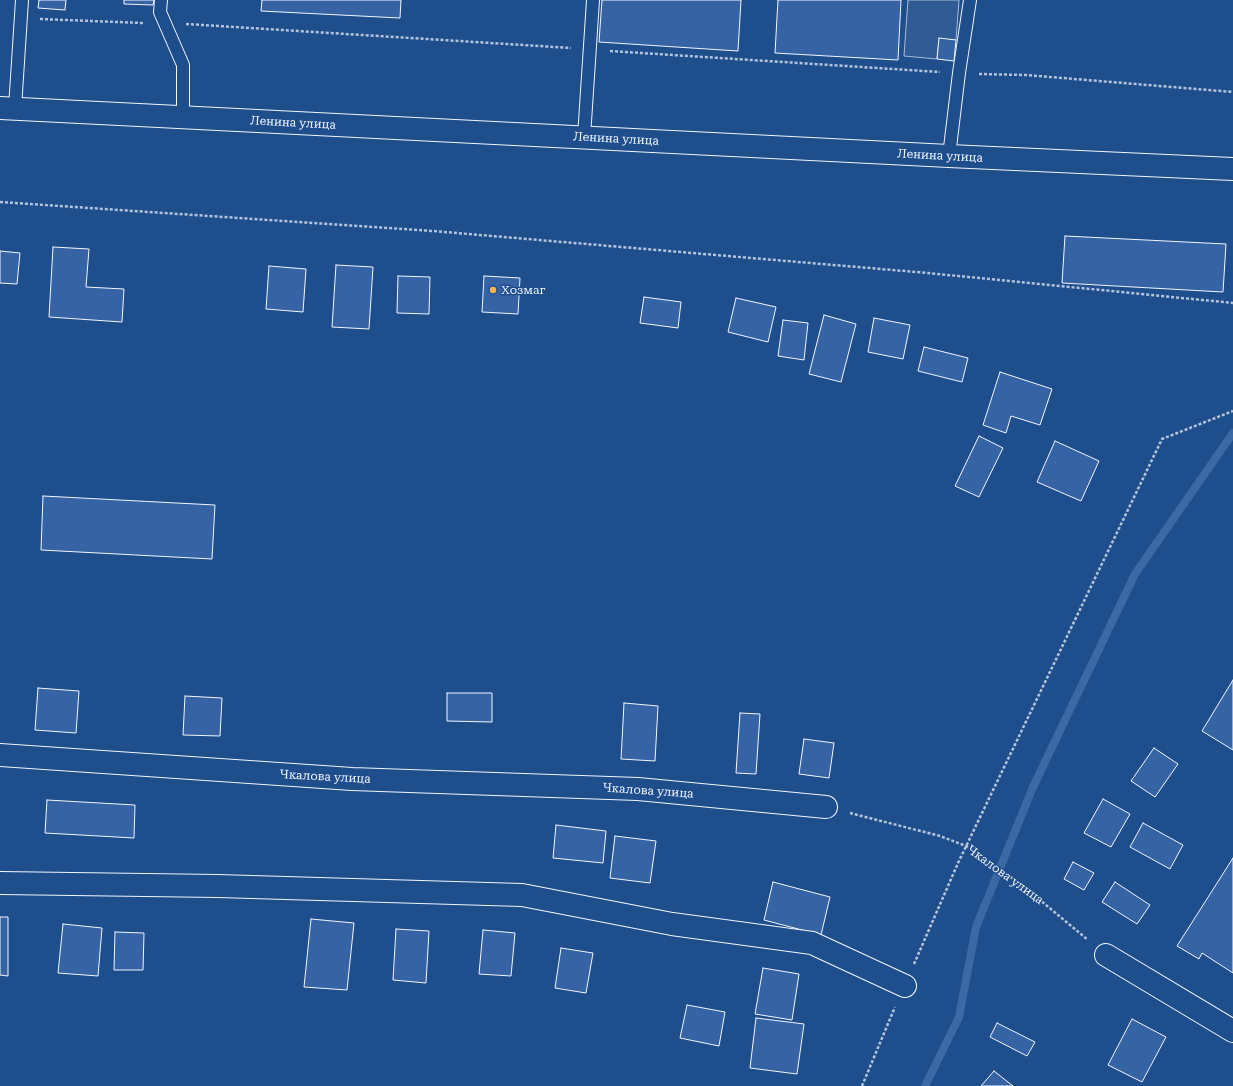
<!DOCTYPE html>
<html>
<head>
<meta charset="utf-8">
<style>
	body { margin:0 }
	canvas { display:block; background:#1f4e8c }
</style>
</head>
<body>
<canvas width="1233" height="1086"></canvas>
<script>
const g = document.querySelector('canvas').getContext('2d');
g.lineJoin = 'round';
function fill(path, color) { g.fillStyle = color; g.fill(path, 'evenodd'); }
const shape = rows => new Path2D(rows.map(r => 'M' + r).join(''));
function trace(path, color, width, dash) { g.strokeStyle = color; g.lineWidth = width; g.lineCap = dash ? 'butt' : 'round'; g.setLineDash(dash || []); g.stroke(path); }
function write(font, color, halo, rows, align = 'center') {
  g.font = font + ' "Roboto Serif",serif'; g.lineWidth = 3; g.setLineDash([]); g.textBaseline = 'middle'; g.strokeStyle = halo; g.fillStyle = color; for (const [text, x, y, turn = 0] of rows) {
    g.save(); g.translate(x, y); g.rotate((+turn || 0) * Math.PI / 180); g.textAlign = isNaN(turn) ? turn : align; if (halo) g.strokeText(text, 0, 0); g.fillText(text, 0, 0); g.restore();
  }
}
const parking = shape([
	[908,0,959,0,956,40,939,39,937,59,904,56,908,0]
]);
const stream = shape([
	[925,1086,959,1017,976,927,1033,787,1135,574,1233,433]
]);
const building = shape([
	[39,0,66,0,65,10,38,8,39,0],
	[124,0,154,0,153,5,124,4,124,0],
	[262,0,401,0,400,18,261,11,262,0],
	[602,0,741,0,738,51,599,42,602,0],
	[778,0,901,0,898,60,775,53,778,0],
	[939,38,956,40,954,61,937,59,939,38],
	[1065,236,1226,244,1223,292,1062,283,1065,236],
	[53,247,89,249,86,287,124,289,122,322,49,317,53,247],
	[0,251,20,253,17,284,0,283,0,251],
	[336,265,373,267,369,329,332,327,336,265],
	[269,266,306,269,303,312,266,309,269,266],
	[398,276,430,277,429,314,397,313,398,276],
	[484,276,520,278,518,314,482,312,484,276],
	[644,297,681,302,678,328,640,323,644,297],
	[736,298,776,307,768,342,728,332,736,298],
	[824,315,856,324,841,382,809,374,824,315],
	[874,318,910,325,903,359,868,352,874,318],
	[783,320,808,323,804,360,778,356,783,320],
	[924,347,968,358,962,382,918,371,924,347],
	[1000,372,1052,389,1040,425,1011,416,1006,433,983,425,1000,372],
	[979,436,1003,448,979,497,955,486,979,436],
	[1055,441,1099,461,1081,501,1037,482,1055,441],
	[43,496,215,505,212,559,41,550,43,496],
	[1233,680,1233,750,1202,731,1233,680],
	[38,688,79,691,76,733,35,730,38,688],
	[447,693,492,693,492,722,447,721,447,693],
	[185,696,222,698,220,736,183,735,185,696],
	[624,703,658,706,655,761,621,759,624,703],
	[740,713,760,714,756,774,736,773,740,713],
	[804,739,834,743,829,778,799,774,804,739],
	[1154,748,1178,764,1155,797,1131,781,1154,748],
	[1103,799,1130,814,1111,847,1084,833,1103,799],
	[47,800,135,805,134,838,45,833,47,800],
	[1143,823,1183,845,1170,869,1130,847,1143,823],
	[556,825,606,831,603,863,553,858,556,825],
	[615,836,656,841,650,883,610,878,615,836],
	[1233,858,1233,973,1202,953,1199,959,1177,946,1233,858],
	[1073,862,1094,873,1084,890,1064,879,1073,862],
	[773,882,830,897,821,935,764,920,773,882],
	[1115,882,1150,905,1137,924,1102,902,1115,882],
	[0,917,8,917,8,976,0,975,0,917],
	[311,919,354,923,347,990,304,987,311,919],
	[63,924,102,928,98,976,58,973,63,924],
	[396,929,429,931,426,983,393,980,396,929],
	[483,930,515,933,511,976,479,974,483,930],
	[115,932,144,933,143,970,114,970,115,932],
	[561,948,593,953,586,993,555,988,561,948],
	[763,968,799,974,792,1020,755,1014,763,968],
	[687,1005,725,1012,719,1046,680,1038,687,1005],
	[756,1018,804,1024,797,1074,750,1068,756,1018],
	[1132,1019,1166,1037,1142,1082,1108,1065,1132,1019],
	[997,1023,1035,1042,1027,1056,990,1037,997,1023],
	[994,1071,1013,1086,981,1086,994,1071]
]);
const path = shape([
	[40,19,143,23],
	[186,24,571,48],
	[610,51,940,72],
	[979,74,1026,75,1233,92],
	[0,202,433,231,928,273,1233,303],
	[850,813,940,836,966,846,1022,885,1088,940],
	[914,964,958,863,1162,439,1233,411],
	[862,1086,895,1007]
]);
const service = shape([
	[161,0,160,12,183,65,183,117],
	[15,108,22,0],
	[584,137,593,0],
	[949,156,959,73,970,0]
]);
const minor = shape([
	[0,755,352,779,638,789,826,807],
	[0,883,218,886,522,895,672,924,812,943,905,986],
	[1106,955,1233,1031]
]);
const primary = shape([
	[0,108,949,156,1233,169]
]);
const markers = [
	[493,290,4,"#ffb74d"]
];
const streetNames = [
	["Ленина улица",293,123,3],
	["Ленина улица",616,139,3],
	["Ленина улица",940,156,3],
	["Чкалова улица",325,777,3],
	["Чкалова улица",648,791,4],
	["Чкалова улица",1005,875,36]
];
const poiNames = [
	["Хозмаг",501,290]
];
fill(parking, '#305b95');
trace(parking, '#a8bbd7', 1);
trace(stream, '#3b69a3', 8);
fill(building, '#3563a3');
trace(building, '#f2f6ff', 1);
trace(service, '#f2f6ff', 14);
trace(minor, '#f2f6ff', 24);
trace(primary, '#f2f6ff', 24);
trace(path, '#b3c4dc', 2.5, [3, 2]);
trace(service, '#1f4e8c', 12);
trace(minor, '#1f4e8c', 22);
trace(primary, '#1f4e8c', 22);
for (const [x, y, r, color] of markers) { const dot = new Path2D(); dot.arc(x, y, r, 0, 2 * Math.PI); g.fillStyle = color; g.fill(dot); trace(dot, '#1f4e8c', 1.5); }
write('12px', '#f2f6ff', '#1f4e8c', streetNames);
write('12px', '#f2f6ff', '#1f4e8c', poiNames, 'left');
</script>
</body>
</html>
